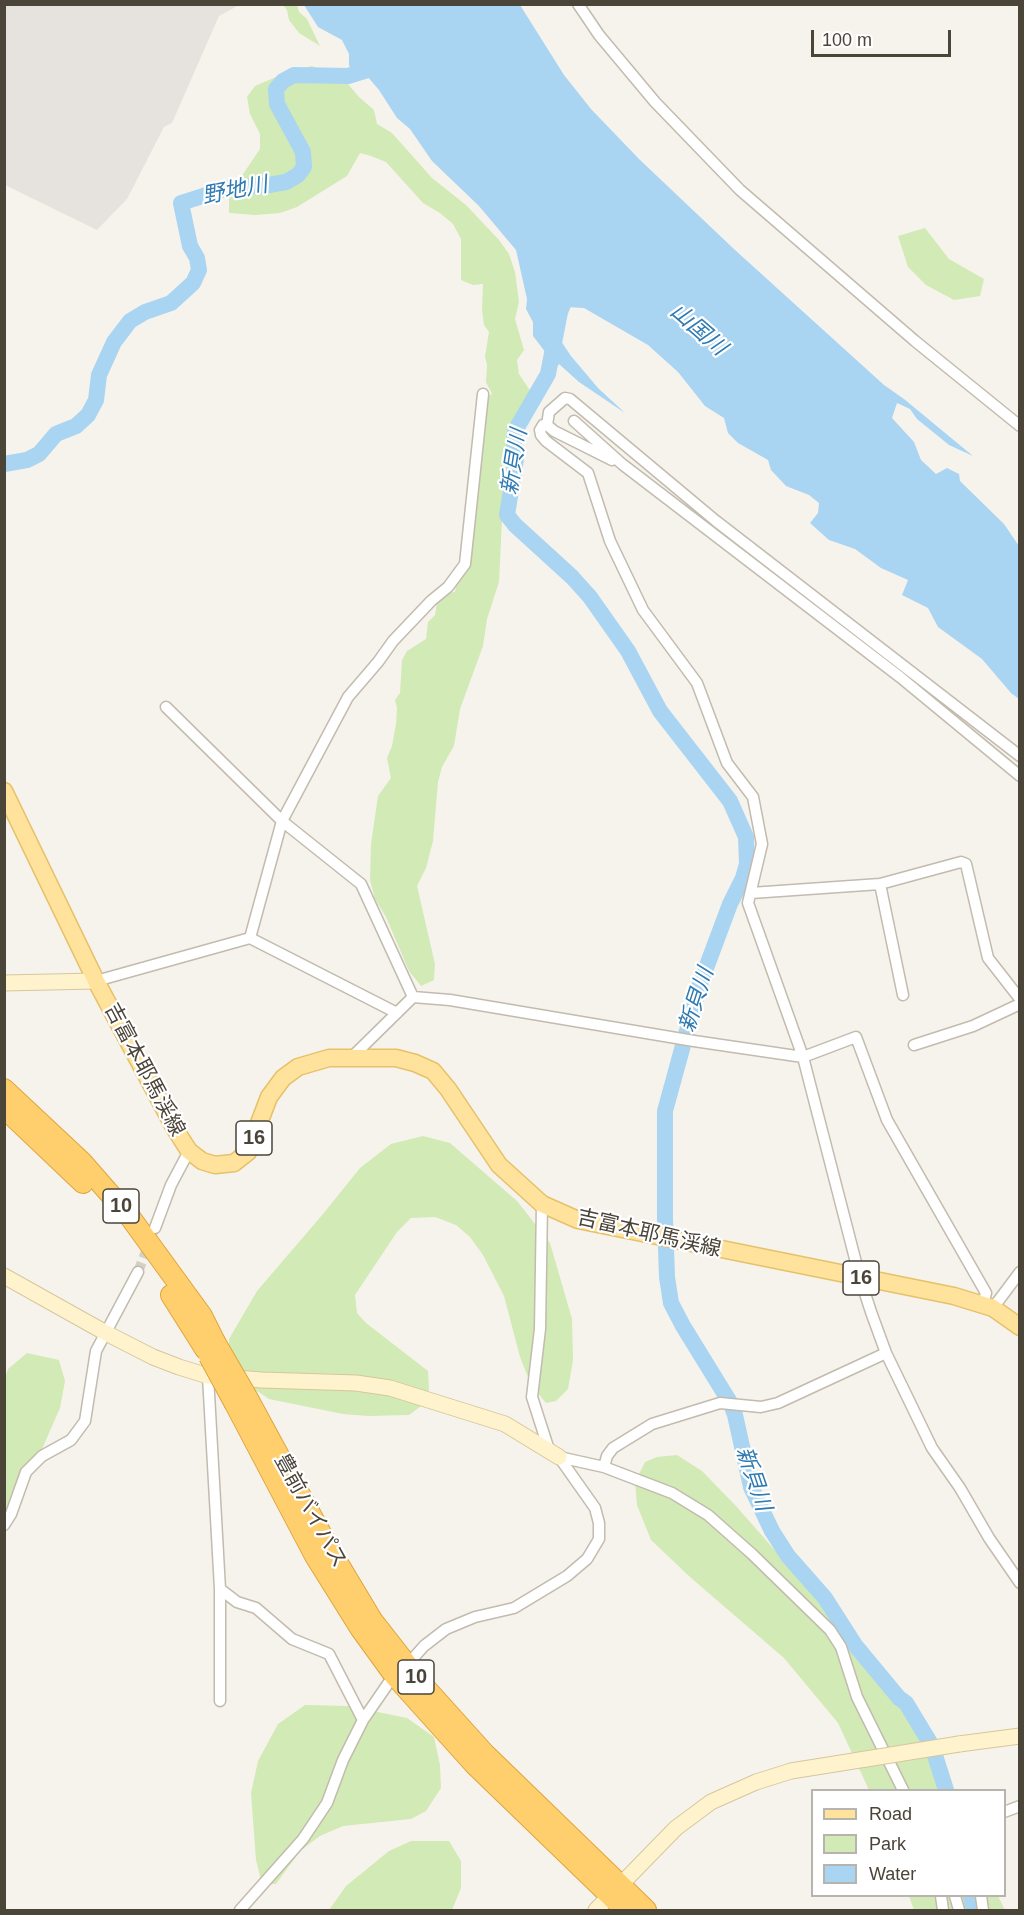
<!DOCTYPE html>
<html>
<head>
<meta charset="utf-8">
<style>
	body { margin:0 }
	#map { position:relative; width:1024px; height:1915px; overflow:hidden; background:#f6f3ec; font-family:Arial,sans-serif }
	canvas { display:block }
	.frame { position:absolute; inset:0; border:6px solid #4b4439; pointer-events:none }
	.legend { position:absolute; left:811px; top:1789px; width:195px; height:108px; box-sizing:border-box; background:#fff; border:2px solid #b7b4b0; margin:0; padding:8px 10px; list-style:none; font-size:18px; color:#4b4439 }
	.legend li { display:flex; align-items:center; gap:12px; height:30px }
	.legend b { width:30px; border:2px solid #b7b4b0 }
	.scale { position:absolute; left:811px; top:30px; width:140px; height:27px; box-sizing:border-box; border:3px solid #4b4439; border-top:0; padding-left:8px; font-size:18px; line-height:21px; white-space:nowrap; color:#4b4439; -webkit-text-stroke:4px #fff; paint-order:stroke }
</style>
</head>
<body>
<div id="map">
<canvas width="1024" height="1915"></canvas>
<div class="frame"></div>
<ul class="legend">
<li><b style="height:8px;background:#ffe39c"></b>Road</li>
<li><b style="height:16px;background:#d2eab5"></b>Park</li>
<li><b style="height:16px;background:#a9d4f2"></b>Water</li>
</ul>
<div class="scale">100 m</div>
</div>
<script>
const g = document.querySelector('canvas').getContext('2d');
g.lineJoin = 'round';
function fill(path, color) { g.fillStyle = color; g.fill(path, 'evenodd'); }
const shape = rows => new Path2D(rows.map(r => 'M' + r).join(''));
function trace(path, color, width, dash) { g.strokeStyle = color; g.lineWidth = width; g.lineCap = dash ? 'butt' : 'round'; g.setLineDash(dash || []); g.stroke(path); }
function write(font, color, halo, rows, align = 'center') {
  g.font = font + ' Arial,"Noto Sans JP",sans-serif'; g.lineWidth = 4.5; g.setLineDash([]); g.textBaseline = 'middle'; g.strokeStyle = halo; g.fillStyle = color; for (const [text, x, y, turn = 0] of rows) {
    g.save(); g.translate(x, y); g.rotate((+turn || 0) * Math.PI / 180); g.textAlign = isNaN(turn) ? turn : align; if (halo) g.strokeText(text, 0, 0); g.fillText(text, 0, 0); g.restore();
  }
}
const industrial = shape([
	[4,5,239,5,219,16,172,123,164,127,127,199,97,230,5,185]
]);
const green = shape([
	[283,5,297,5,299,12,307,19,320,46,299,33,289,20,287,10],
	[312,66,343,78,359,97,374,110,377,124,392,133,432,178,466,205,499,240,509,254,515,272,519,302,515,319,524,350,517,360,519,374,531,392,531,407,523,416,515,420,511,433,512,455,502,520,499,582,487,619,483,646,460,709,454,746,442,767,438,782,433,841,426,868,417,886,435,964,434,980,421,986,409,971,386,917,375,899,370,880,371,844,378,796,391,778,387,758,392,746,396,724,397,708,395,700,400,693,402,660,407,651,426,639,428,622,435,615,437,603,444,593,455,592,457,579,463,562,472,551,474,519,475,467,482,459,479,435,486,423,485,408,487,397,492,394,486,382,487,365,485,357,489,332,484,325,482,310,483,284,473,285,461,280,461,239,453,224,440,213,423,203,386,162,371,156,360,153,347,176,297,207,280,213,256,215,229,213,229,193,249,179,241,177,260,149,260,134,250,114,247,97,255,86,290,71],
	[925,228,949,259,984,279,980,296,954,300,926,285,908,267,898,236],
	[423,1136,450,1143,517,1201,550,1243,572,1319,573,1360,568,1389,556,1401,546,1403,531,1385,520,1357,504,1296,483,1255,470,1237,456,1225,435,1217,411,1218,397,1232,355,1295,357,1313,366,1323,428,1371,429,1390,421,1406,409,1415,368,1416,343,1414,269,1399,228,1371,229,1339,257,1291,323,1214,360,1168,391,1144],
	[27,1353,59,1360,65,1381,60,1408,13,1515,5,1527,5,1378,8,1369],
	[677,1455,702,1471,736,1506,867,1655,933,1761,947,1790,869,1790,838,1723,784,1658,690,1577,651,1540,637,1505,635,1482,645,1462,657,1457],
	[305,1705,348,1706,407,1718,434,1737,440,1765,441,1788,426,1811,411,1819,343,1826,320,1836,300,1851,276,1884,262,1884,256,1860,251,1793,258,1761,278,1724],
	[411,1841,449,1841,461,1861,461,1888,452,1910,329,1910,346,1886,389,1851],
	[909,1896,998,1896,1005,1910,914,1910]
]);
const water = shape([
	[304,5,520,5,564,75,591,109,639,159,735,250,884,385,904,399,973,456,949,445,917,419,910,409,897,403,892,418,914,442,921,460,936,474,947,468,959,474,960,481,1004,524,1019,546,1019,699,1011,693,982,659,938,627,928,608,902,595,908,580,881,568,855,549,829,540,810,523,818,513,819,503,809,495,786,486,771,470,768,460,738,443,728,433,724,418,705,406,678,372,648,345,584,308,566,307,555,311,563,333,551,326,571,356,598,388,625,413,579,382,559,364,546,383,541,381,549,357,533,336,533,322,526,309,527,299,516,250,479,206,432,161,410,129,397,118,379,90,367,76,354,77,349,65,349,54,342,40,318,27]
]);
const river = shape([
	[569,289,560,312,548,374,515,431,514,443,516,459,507,515,515,525,572,577,590,597,628,651,660,711,730,801,746,837,747,864,743,878,730,904,699,987,665,1111,665,1219,667,1277,671,1303,683,1326,731,1404,735,1415,751,1487,772,1531,788,1556,825,1598,855,1645,899,1698,906,1703,932,1746,946,1790],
	[4,464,27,460,39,454,56,434,76,426,88,415,96,400,99,375,114,342,130,321,145,312,171,303,193,283,199,270,197,258,190,246,181,203,231,187,263,186,286,182,298,175,304,167,303,152,277,104,276,89,283,81,294,75,348,76,374,68],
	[971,1896,974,1910]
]);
const streetTunnel = shape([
	[138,1272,150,1241]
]);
const street = shape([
	[578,4,599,35,655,102,740,190,915,341,1020,426],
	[574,421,622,464,900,677,1020,776],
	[547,425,554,431,612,460],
	[166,707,282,821,361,884,413,997],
	[1020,756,716,521,570,399,565,398,549,412,547,425,543,425,540,430,541,435,546,441,588,473,610,541,643,610,697,683,727,763,753,797,762,844,748,903,803,1057,860,1278,871,1312,886,1353,932,1448,960,1488,989,1538,1020,1583],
	[880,884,903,995],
	[751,893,880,884,961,862,966,864,988,958,1020,999],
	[250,938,282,821,348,697,378,662,393,641,431,601,448,587,465,564,483,394],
	[96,981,250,938,397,1013],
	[914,1045,973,1026,1020,1004],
	[352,1057,413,997,450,1000,694,1041,803,1057,856,1037,887,1120,986,1293,983,1304],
	[542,1204,540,1329,532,1397,549,1450],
	[155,1228,171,1185,189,1151],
	[993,1308,1020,1272],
	[208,1376,220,1589,220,1701],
	[559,1457,604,1467,672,1493,708,1515,752,1554,830,1630,841,1647,857,1697,903,1790],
	[604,1467,607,1456,613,1448,652,1424,720,1403,761,1407,778,1403,886,1353],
	[4,1525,11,1514,26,1472,42,1456,71,1440,85,1421,96,1351,138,1272],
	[220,1589,237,1602,256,1608,292,1639,329,1654,363,1720],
	[1004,1812,1020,1806],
	[941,1896,943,1910],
	[955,1896,959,1910],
	[981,1896,983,1910],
	[240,1910,303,1839,327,1803,343,1760,363,1720,394,1675,407,1665,424,1646,446,1629,475,1617,514,1608,567,1576,587,1559,599,1539,599,1523,595,1508,559,1457]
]);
const secondary = shape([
	[4,983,96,981],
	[4,1276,106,1333,153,1357,179,1367,208,1376,262,1380,356,1383,390,1388,505,1424,559,1457],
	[959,1744,1020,1736],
	[596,1910,676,1828,711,1802,756,1782,791,1771,866,1759]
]);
const primary = shape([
	[4,791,96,981,175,1129,189,1151,202,1161,215,1165,234,1163,248,1152,269,1097,283,1078,298,1067,329,1058,396,1058,415,1063,433,1071,448,1089,499,1165,542,1204,578,1220,954,1296,993,1308,1020,1327]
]);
const highway = shape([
	[4,1089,82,1162,130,1217,202,1316,215,1342],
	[4,1108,83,1183],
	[171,1295,205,1349],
	[247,1397,330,1550,372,1620,422,1684,485,1754,646,1910],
	[235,1404,315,1556,360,1628,394,1675,474,1764,625,1910]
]);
const secondaryBridge = shape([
	[866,1759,959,1744]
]);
const highwayBridge = shape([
	[215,1342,247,1397],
	[209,1356,235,1404]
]);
const shields = [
	[254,1138,36],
	[121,1206,36],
	[861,1278,36],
	[416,1677,36]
];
const shieldNames = [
	["16",254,1138],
	["10",121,1206],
	["16",861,1278],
	["10",416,1677]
];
const streetNames = [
	["吉富本耶馬渓線",144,1070,62],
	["吉富本耶馬渓線",649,1234,13],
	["豊前バイパス",310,1511,61]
];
const waterNames = [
	["野地川",235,191,-11],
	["山国川",698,330,41],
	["新貝川",515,462,-81],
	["新貝川",697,1000,-72],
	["新貝川",753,1479,71]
];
fill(industrial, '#e6e2dd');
fill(green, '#d2eab5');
fill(water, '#a9d4f2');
trace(river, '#a9d4f2', 16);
trace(streetTunnel, '#d4d0c8', 10, [10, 5]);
trace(street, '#c2bbae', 13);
trace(secondary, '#d6c79b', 17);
trace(primary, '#e6c16a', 19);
trace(highway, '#e0a43c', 22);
trace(street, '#fff', 10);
trace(secondary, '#fff3cd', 15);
trace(primary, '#ffe39c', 16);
trace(highway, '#ffcf6e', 20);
trace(secondaryBridge, '#d6c79b', 17, []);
trace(highwayBridge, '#e0a43c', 22, []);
trace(secondaryBridge, '#fff3cd', 15);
trace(highwayBridge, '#ffcf6e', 20);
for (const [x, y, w] of shields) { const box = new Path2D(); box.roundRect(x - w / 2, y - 17, w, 34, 4.5); g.fillStyle = '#fff'; g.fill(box); trace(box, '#4b4439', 1.5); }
write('bold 20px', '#4b4439', null, shieldNames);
write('21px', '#4b4439', '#fff', streetNames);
write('italic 22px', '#2e7ab2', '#fff', waterNames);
</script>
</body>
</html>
